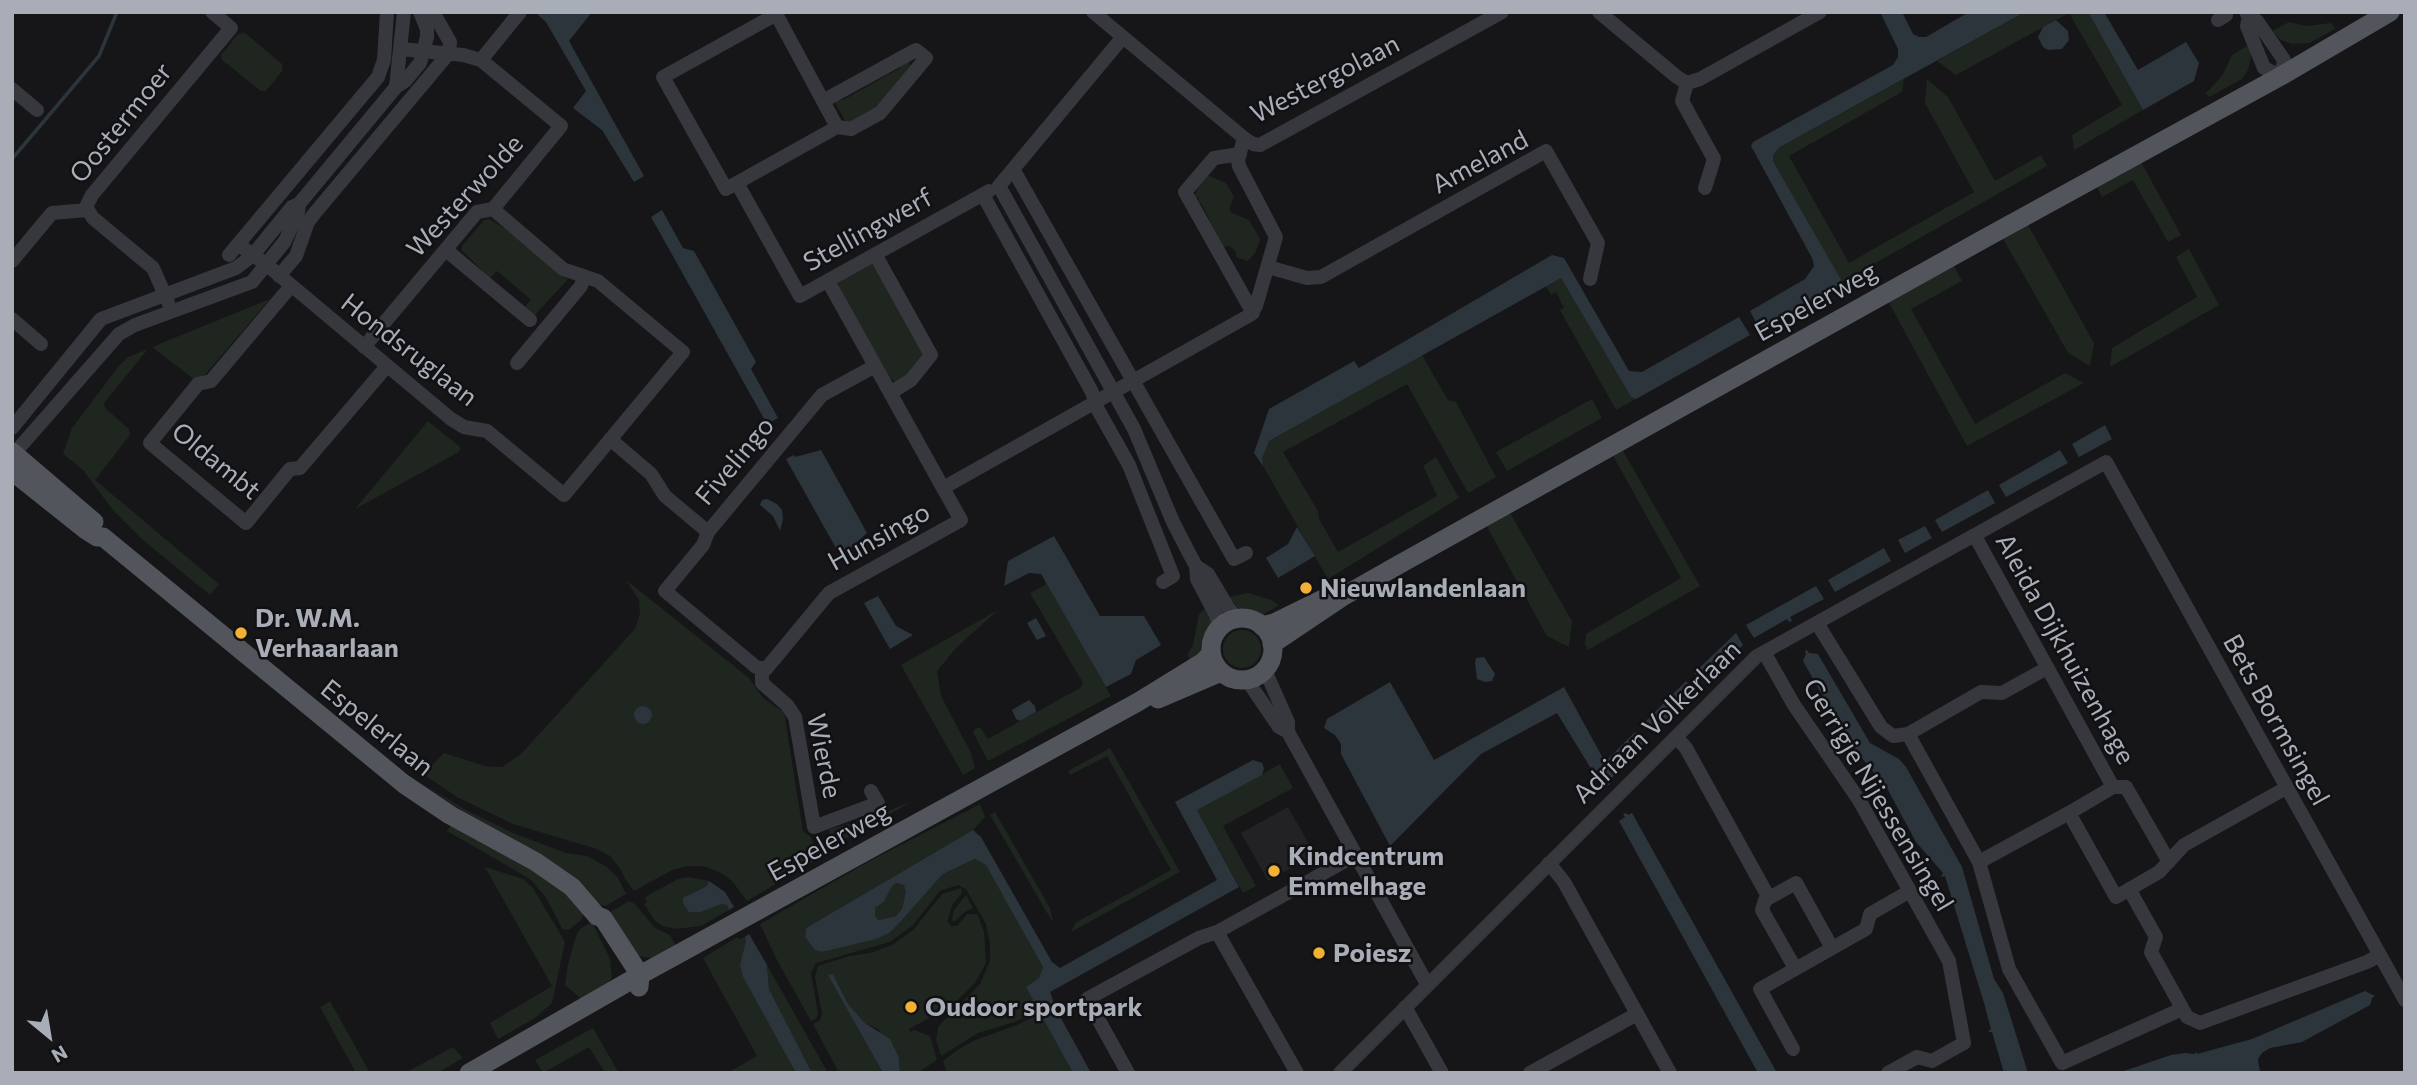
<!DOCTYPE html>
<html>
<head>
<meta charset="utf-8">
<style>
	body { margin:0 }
	#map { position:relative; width:2417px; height:1085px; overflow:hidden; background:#161618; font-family:Commissioner,sans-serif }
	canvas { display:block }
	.frame { position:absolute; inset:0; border:14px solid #a8adb8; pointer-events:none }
	.north { position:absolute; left:14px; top:1001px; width:70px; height:70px; -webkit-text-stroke:5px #111113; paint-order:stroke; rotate:150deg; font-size:19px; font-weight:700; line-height:28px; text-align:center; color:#a8adb8 }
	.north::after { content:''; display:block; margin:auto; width:24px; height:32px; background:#a8adb8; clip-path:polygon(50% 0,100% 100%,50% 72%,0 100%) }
</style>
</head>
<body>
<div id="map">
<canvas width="2417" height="1085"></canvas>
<div class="frame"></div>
<div class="north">N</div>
</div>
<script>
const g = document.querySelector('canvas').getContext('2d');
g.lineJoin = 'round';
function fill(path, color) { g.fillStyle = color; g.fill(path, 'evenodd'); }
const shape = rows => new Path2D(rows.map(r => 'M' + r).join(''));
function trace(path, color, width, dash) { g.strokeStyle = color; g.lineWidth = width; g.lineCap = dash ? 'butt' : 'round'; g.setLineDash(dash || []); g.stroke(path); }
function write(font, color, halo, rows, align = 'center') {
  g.font = font + ' Commissioner,sans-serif'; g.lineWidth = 5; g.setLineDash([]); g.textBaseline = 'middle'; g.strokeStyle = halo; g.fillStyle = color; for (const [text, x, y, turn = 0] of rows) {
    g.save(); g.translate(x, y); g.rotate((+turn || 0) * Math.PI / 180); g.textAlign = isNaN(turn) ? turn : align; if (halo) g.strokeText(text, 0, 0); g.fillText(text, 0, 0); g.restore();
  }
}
const built = shape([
	[1288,807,1315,855,1268,881,1241,833]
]);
const green = shape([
	[2025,12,2088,12,2143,110,2074,150,2072,135,2122,105,2069,13,1956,75,1937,61],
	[2289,22,2306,26,2331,23,2335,29,2309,43,2292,44,2281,40,2272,31],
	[245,33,282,64,283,70,266,91,261,91,222,60,221,55,238,34],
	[2247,46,2250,46,2251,56,2248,70,2242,79,2209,97,2206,93,2222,76,2232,55],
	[903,62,909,62,910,66,878,108,847,124,834,101,837,99,843,100,900,68],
	[1904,79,1902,92,1789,156,1849,263,1974,192,1925,103,1927,79,1948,97,1995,181,2041,155,2047,166,1842,282,1773,161,1773,155,1780,147],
	[2140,160,2181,235,2168,242,2133,180,2102,197,2096,185],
	[1207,175,1226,183,1234,197,1230,206,1230,212,1249,220,1255,230,1260,240,1255,253,1248,261,1236,257,1236,252,1230,246,1223,247,1201,203,1196,201,1199,200,1198,197,1193,199,1199,186],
	[489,219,516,235,554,270,568,279,535,315,525,307,531,300,497,271,490,278,462,251,462,246,484,220],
	[2027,223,2094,343,2090,366,2068,353,2002,237],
	[2189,249,2219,305,2110,367,2112,348,2197,297,2176,257],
	[870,264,873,264,922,352,922,356,907,375,895,382,888,376,838,288,839,282,844,278],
	[1953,264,1962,281,1911,309,1975,424,2065,373,2084,383,1967,446,1888,301],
	[1561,278,1631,397,1636,399,1616,410,1560,310,1564,308,1556,292,1551,295,1546,286],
	[270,299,203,377,195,380,152,347],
	[148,349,104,403,105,408,129,429,130,435,95,480,219,584,210,595,143,540,112,509,83,470,63,454,72,428,118,367,128,357],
	[1422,355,1448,400,1456,402,1496,477,1468,493,1407,384,1283,452,1318,511,1319,519,1338,552,1437,496,1423,466,1436,457,1459,498,1328,579,1263,466,1261,458,1265,447,1269,441],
	[1592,399,1602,418,1507,471,1496,452],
	[428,421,460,447,459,452,355,509],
	[1622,449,1700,586,1588,650,1585,645,1586,634,1681,578,1612,454],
	[1509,511,1572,621,1569,647,1547,636,1486,525],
	[626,580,749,678,763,698,784,712,803,831,811,837,818,859,747,901,732,881,723,874,704,866,687,866,672,870,634,891,626,880,619,867,610,856,597,849,513,824,457,797,423,774,444,753,485,766,495,767,502,767,521,754,635,629,640,613,639,600],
	[1047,584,1111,696,988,761,973,732,975,729,980,727,988,739,1080,688,1083,683,1030,593],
	[1248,593,1271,600,1279,605,1264,614,1247,613,1239,609,1229,597],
	[1206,608,1212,625,1210,633,1204,649,1190,663,1188,654,1193,645,1199,614],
	[998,610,957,647,937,671,941,696,971,753,975,768,963,775,901,665],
	'1223 649a19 19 0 1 1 38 0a19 19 0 1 1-38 0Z',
	[1110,748,1180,872,1071,932,1075,923,1171,870,1107,756,1070,775,1068,771],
	[1280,764,1293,788,1223,826,1256,886,1243,893,1197,810],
	[423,784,466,810,513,833,566,853,587,856,607,867,618,878,626,894,606,906,598,904],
	[913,801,831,847,829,829,868,819],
	[980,804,985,817,973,830,806,928,805,937,822,952,847,945,902,920,943,874,975,859,987,865,1043,967,1039,978,1026,987,1039,1009,1017,1021,978,1033,941,1056,936,1040,938,1027,980,984,990,961,990,943,986,924,966,889,958,885,940,891,913,925,890,942,816,963,811,973,818,1014,816,1019,811,1021,777,960,760,924,868,862],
	[995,812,1050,908,1053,923,990,815],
	[452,823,561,887,584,914,581,920,570,929,563,930,545,896,530,879,447,831],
	[485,867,523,879,533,888,565,942,552,1003,535,1018,498,1039,490,1023,552,986],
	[689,877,709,881,707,886,691,894,727,905,729,910,701,926,676,929,663,926,655,921,644,904,647,902,645,897,678,879],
	[896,883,904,885,907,892,902,909,896,916,879,920,875,916,875,908,884,902,892,886],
	[961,888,962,893,953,904,947,921,951,926,957,926,967,914,977,914,984,932,986,963,975,983,940,1017,936,1020,931,1017,909,1029,910,1032,914,1030,930,1036,937,1060,917,1073,900,1073,899,1058,878,1029,865,1023,848,1004,837,981,829,976,883,1073,839,1073,813,1024,820,1020,822,1014,815,977,818,966,849,956,870,953,892,945,913,930,942,894],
	[966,895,973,908,965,912,954,922,952,920,954,910],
	[629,901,635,904,655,928,670,935,678,950,655,959,639,956,605,915],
	[592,922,610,959,612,977,608,985,585,1002,565,985,568,964,577,933,581,928],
	[737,937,739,939,745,937,746,941,743,977,796,1073,727,1073,757,1056,703,958],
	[767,965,828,1073,812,1073,769,989],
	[330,1001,370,1073,356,1073,320,1007],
	[1041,1013,1073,1073,947,1073,943,1061,959,1049,973,1041,1017,1025],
	[593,1028,619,1073,605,1073,589,1047,543,1073,535,1060],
	[453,1047,463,1058,437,1073,405,1073]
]);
const water = shape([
	[535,12,592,12,569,41,644,176,634,182,602,130,573,108,586,91,546,22],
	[1880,12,1902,12,1913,34,1919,37,1926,37,1969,12,2025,12,1780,147,1773,155,1773,161,1843,283,1760,330,1750,311,1805,279,1814,266,1812,258,1751,146,1753,142,1893,65,1898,57,1898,49],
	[2088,12,2104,12,2138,70,2186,42,2199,63,2194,81,2143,110],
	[2056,20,2068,31,2069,40,2062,49,2048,50,2043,47,2038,37,2043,27],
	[662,210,683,248,694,251,756,362,751,369,778,418,767,424,651,217],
	[1552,255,1564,258,1629,371,1642,372,1739,317,1750,335,1636,399,1631,397,1561,278,1269,441,1262,458,1263,466,1254,453,1269,409,1354,361,1359,368],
	[2105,425,2112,439,2079,457,2072,444],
	[821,450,867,533,841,557,786,459,794,455,795,457],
	[2060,450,2068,463,2006,497,1999,485],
	[1988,490,1995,503,1942,532,1935,520],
	[767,499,777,504,782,510,783,519,780,531,773,516,760,505,762,500],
	[1925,526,1932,538,1905,553,1898,540],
	[1297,527,1315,556,1278,578,1266,558,1288,544],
	[1054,536,1100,616,1144,616,1161,645,1136,660,1131,674,1106,687,1041,574,1029,573,1004,586,1008,561],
	[1884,548,1891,561,1835,592,1828,580],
	[1816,586,1824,599,1790,617,1792,621,1789,622,1787,619,1754,638,1746,625],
	[878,596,896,626,913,635,890,649,864,603],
	[1036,618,1046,636,1037,640,1027,623],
	[1736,633,1743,645,1705,683,1694,673],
	[1807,650,1809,653,1818,654,1870,743,1899,759,1906,767,1962,867,1994,979,2003,993,2028,1073,2004,1073,1992,1032,1988,1032,1991,1029,1984,1003,1945,876,1941,877,1943,873,1916,842,1888,790,1848,741,1803,661,1806,654,1805,651],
	[1484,657,1495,674,1492,681,1485,682,1477,679,1475,662,1476,658],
	[1686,681,1697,692,1664,723,1667,726,1663,724,1654,733,1644,723],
	[1390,682,1434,760,1564,687,1605,762,1635,732,1645,742,1609,781,1610,784,1607,786,1605,783,1601,785,1557,713,1481,754,1390,846,1341,754,1341,744,1335,735,1324,728,1327,719],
	[1029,700,1035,706,1036,712,1020,721,1016,719,1012,710],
	'634 715a9 9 0 1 1 18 0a9 9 0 1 1-18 0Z',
	[1253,760,1262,763,1264,768,1262,775,1197,810,1239,887,1050,992,1056,1009,1091,1073,1073,1073,1026,987,1039,978,1043,967,986,865,975,859,943,874,902,920,889,933,876,939,822,952,815,950,805,937,806,928,973,830,981,837,1052,962,1060,968,1217,880,1175,802],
	[896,883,904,885,906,892,902,909,896,916,879,920,875,916,875,908,884,902,892,886],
	[1626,813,1628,815,1632,813,1777,1073,1758,1073,1619,821,1625,817,1623,814],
	[709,881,725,892,734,907,729,910,727,905,721,904,701,912,689,912,683,903,683,898,707,886],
	[749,934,767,965,769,989,812,1073,796,1073,743,977,740,965,746,941,745,937],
	[833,974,848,1004,865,1023,890,1039,899,1058,900,1073,883,1073,828,975],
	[2365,991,2375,996,2372,998,2370,1005,2302,1042,2270,1048,2262,1053,2258,1059,2260,1073,2118,1073,2171,1055,2185,1053,2194,1054,2197,1052,2197,1054,2252,1039]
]);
const stream = shape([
	[12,159,99,56,117,12]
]);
const minor = shape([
	[775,12,837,127],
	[1093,12,1244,138,1253,144,1260,145,1502,12],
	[1599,12,1677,77,1687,83,1700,79,1820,12],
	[2246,12,2249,17,2247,26,2264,68,2281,76,2284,60,2257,21,2249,17],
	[775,15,663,77,726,189,837,127],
	[2218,20,2226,15,2225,12],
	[1123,37,999,186,1134,429,1173,522,1189,553,1196,566,1208,574,1229,609,1238,619],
	[481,60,520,12],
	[1687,83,1682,101,1714,159,1705,188],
	[396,87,404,12],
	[12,89,37,110],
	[823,101,916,50,926,58,880,113,851,129,837,127],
	[1240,154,1214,158,1185,192,1253,313],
	[1013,169,1234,559,1246,553],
	[737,183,800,296,989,191],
	[983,195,1092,392,1097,408,1129,465,1173,576,1163,582],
	[239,245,267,265,451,419,464,427,487,431,564,495,683,352,598,281,563,269,493,209],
	[446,250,530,320],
	[875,254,931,355,911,380,890,393],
	[229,255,378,77,384,60,387,12],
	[12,261,52,213,87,210],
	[1268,267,1307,278,1321,277,1546,151,1598,243,1590,279],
	[279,276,296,256,308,222,314,214,449,53,450,42,433,12],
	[828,281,943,488],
	[291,286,211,381,198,384,150,443,163,454,246,523,290,469,300,468,387,366],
	[168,302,153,268,93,218,86,207,92,195,231,28,212,12],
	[12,319,41,344],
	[364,347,477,212,493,209,561,126,481,60,463,55,401,49],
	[517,363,581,286,584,276],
	[875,366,822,395,708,532,703,545,665,591,756,667,766,669,829,593,961,520,943,488,1250,315,1256,306,1276,237,1239,166,1238,160,1244,138],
	[12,428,101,319,236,268,252,256,292,207,299,204,396,87,405,81,420,63,427,37,427,29,420,12],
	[610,439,651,474,665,496,708,532],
	[12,456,119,334,135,325,252,282,285,241,298,212,299,205],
	[1975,536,2113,787],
	[1196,566,1197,579,1216,615,1219,628],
	[1817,623,1881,727,1893,736,1908,734,1981,692,2002,693,2047,668],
	[1764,652,1794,705,1859,800,1949,961,1964,1043,1932,1061,1917,1057,1888,1073],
	[762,668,762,683,787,705,795,717,814,827,878,803,871,791],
	[1265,670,1288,722,1288,732,1427,984],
	[1247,680,1279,727,1288,732],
	[1908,734,1979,862,2009,969,2062,1063,2182,1009],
	[1676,737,1686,748,1769,898,1765,900,1762,910,1795,968],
	[2069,813,2113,787,2126,787,2169,862],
	[1979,862,2069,813,2116,897,2159,872,2184,845,2286,788],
	[1549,863,1564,882,1670,1073],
	[2129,889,2156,937,2151,952,2187,1017,2200,1023,2367,962,2380,955],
	[1769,898,1796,883,1832,948],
	[1405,1007,1442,1073],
	[1793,1049,1760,989,1866,929,1870,914,1910,891],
	[1128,1073,1087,999,1199,938,1217,932],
	[1297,1073,1217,932,1356,855],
	[1340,1073,1757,656,2106,462,2405,1000],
	[1530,1073,1637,1014]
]);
const major = shape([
	[12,452,94,522],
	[12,471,86,530,97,537,103,537,404,784,450,815,536,862,572,887,597,916,603,918,640,975,639,987],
	'1211 649a31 31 0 1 1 62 0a31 31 0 1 1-62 0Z',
	[1262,626,1274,623,1325,598],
	[1272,644,1342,597,1400,564,1989,236,2281,76,2390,12],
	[1158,699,1221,672],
	[469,1073,640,975,1138,702,1203,662,1211,654]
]);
const markers = [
	[1306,588,7,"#f2b134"],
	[241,633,7,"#f2b134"],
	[1274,871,7,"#f2b134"],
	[1319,953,7,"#f2b134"],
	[911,1007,7,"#f2b134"]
];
const streetNames = [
	["Westergolaan",1325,79,-27],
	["Oostermoer",121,123,-51],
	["Ameland",1480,162,-28],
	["Westerwolde",465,196,-47],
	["Stellingwerf",868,230,-29],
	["Espelerweg",1816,302,-29],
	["Hondsruglaan",409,350,38],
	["Oldambt",216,461,39],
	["Fivelingo",735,461,-50],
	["Hunsingo",879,537,-29],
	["Aleida Dijkhuizenhage",2065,649,61],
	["Bets Bormsingel",2276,720,61],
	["Adriaan Volkerlaan",1657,722,-44],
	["Espelerlaan",377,728,39],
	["Wierde",824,756,78],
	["Gerrigje Nijessensingel",1878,795,59],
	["Espelerweg",829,842,-29]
];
const poiNames = [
	["Nieuwlandenlaan",1320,588],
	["Dr. W.M.",255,618],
	["Verhaarlaan",255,648],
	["Kindcentrum",1288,856],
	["Emmelhage",1288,886],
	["Poiesz",1333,953],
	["Oudoor sportpark",925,1007]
];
fill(built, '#222225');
fill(green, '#1e261f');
fill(water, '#2c353c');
trace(stream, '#2c353c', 3.5);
trace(minor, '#37383d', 14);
trace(major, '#53555c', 19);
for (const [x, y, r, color] of markers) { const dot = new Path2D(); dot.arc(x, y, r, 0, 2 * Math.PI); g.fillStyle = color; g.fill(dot); trace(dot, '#111113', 2.5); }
write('26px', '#a8adb8', '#111113', streetNames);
write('bold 26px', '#a8adb8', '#111113', poiNames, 'left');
</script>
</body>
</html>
